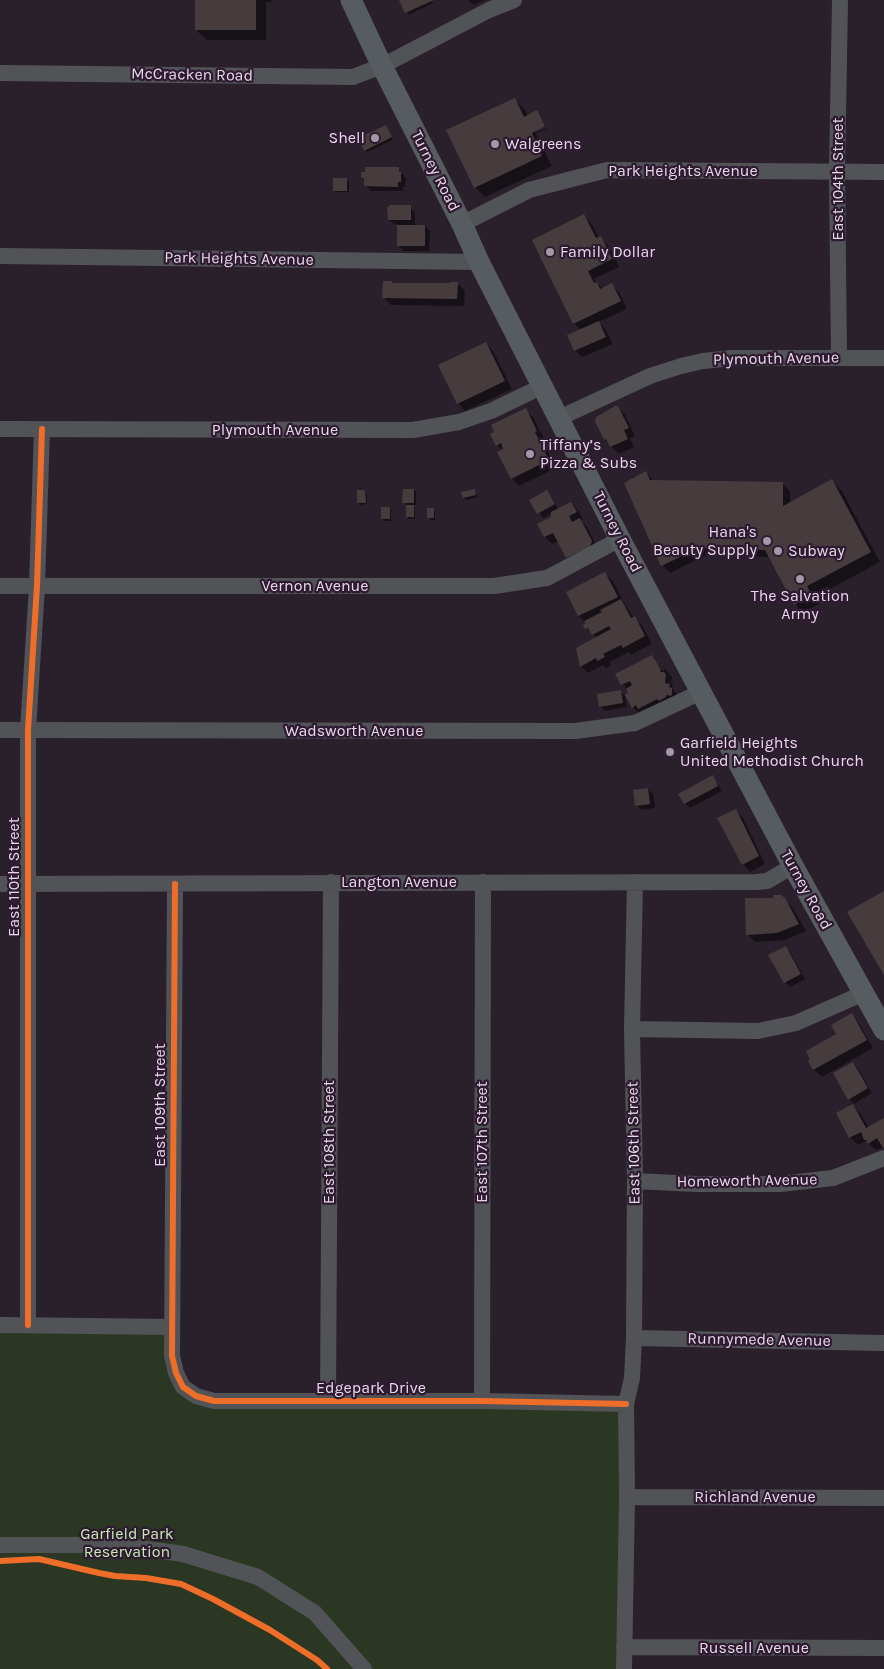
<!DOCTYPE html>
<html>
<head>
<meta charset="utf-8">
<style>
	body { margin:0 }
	canvas { display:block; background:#2a202c }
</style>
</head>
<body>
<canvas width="884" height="1669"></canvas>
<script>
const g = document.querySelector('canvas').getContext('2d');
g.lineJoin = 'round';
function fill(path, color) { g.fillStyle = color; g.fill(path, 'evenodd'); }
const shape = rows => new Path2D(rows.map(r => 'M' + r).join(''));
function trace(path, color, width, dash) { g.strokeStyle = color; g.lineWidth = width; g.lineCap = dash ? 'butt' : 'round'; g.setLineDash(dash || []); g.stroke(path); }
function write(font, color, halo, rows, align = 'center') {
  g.font = font + ' Karla,sans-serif'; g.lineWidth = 4.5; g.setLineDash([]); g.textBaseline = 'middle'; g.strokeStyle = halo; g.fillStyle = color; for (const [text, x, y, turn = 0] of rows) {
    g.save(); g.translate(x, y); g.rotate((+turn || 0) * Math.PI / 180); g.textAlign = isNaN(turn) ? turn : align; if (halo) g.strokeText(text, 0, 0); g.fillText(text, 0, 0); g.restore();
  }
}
const green = shape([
	[0,1325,172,1327,172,1356,196,1396,626,1404,624,1669,0,1669]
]);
const shadow = shape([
	[196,0,271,0,271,2,266,2,266,40,207,40,196,30],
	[400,0,431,0,433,3,409,15],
	[468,0,485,0,474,5],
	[514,99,525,110,528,116,537,112,539,114,545,125,535,130,535,133,546,128,546,129,536,134,552,166,485,197,475,187],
	[386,126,393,140,367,152,365,150],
	[398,169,406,178,405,187,403,187,403,191,371,191,366,186,366,181,362,178],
	[347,180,349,182,349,192,336,192,334,190],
	[410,207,415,212,415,226,425,226,430,231,429,251,404,251,399,246,399,225,394,224,389,220],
	[584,216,592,224,599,238,600,238,608,245,619,267,594,279,603,289,612,285,619,292,627,309,599,322,606,330,613,344,582,357,575,350,581,330,574,323],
	[457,283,465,291,464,306,391,305,384,298,393,284,451,285],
	[486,343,493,351,512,389,465,411,458,403],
	[618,407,625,415,635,436,630,438,634,447,619,454,605,440,596,421],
	[525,410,533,417,544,439,542,440,556,468,519,486,512,479,503,450,497,445],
	[646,472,654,481,782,483,790,491,790,503,832,481,842,491,880,562,830,589,827,587,814,594,819,604,803,612,795,604,770,557,707,555,670,573,663,565],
	[414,490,416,492,416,505,412,505,415,508,415,518,409,519,407,516,407,505,404,502],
	[475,490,478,497,466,500,464,498],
	[365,492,367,494,367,504,360,505,358,503],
	[546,492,551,497,559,510,571,503,579,511,583,520,581,521,587,527,599,550,575,565,567,557,559,541,552,544,545,537,539,525,552,518,552,513,543,518,531,501],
	[389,508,391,510,391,521,385,521,382,519],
	[433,509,435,511,435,520,431,520,429,518],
	[605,574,613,581,624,603,634,618,642,625,652,644,631,655,629,652,610,662,611,665,606,668,603,665,588,673,581,666,597,638,586,628,587,624,579,616,567,592],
	[651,657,663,671,665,669,672,677,671,683,673,685,672,688,680,698,640,715,633,707,630,694,617,675],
	[620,691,625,696,627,707,605,711,600,706],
	[713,777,722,791,690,808,685,803],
	[648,789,653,794,655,808,641,810,637,805],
	[735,811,743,818,765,864,750,872,743,864],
	[784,899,792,907,806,931,785,940,755,942,747,934],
	[785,947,790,952,805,979,790,987,785,982,770,956],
	[852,1015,859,1023,873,1048,822,1077,814,1069],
	[853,1063,858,1068,872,1093,854,1104,849,1099],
	[853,1105,860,1113,869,1128,884,1120,884,1147,876,1150,866,1141,858,1145,850,1137]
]);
const building = shape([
	[195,0,256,0,256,30,195,30],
	[399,0,434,0,405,13],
	[515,98,524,117,537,110,545,126,532,133,542,156,474,188,446,130],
	[386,125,392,137,364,151,358,138],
	[365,167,399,167,399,172,401,172,401,182,398,182,398,187,364,186,364,178,361,178,361,172,365,172],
	[333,178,347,178,347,191,333,191],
	[389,205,411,205,411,220,388,220,387,207,389,207],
	[584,214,596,238,601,236,612,259,588,271,594,283,597,282,600,289,612,283,621,301,573,324,532,240],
	[397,225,425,225,425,246,397,246],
	[383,281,392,281,392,283,450,283,450,282,458,282,457,299,382,298],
	[599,321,606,337,574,351,567,335],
	[486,342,505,381,457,404,438,365],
	[615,406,618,406,629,428,624,430,628,439,610,447,606,439,604,440,595,421,596,417],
	[526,408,537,431,535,432,549,460,511,479,497,452,503,449,501,443,496,446,490,434,494,432,491,425],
	[646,471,650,480,783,482,783,506,832,479,871,552,807,586,812,596,794,605,765,550,699,548,661,566,624,483],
	[403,489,414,489,414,503,402,503],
	[475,489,476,495,463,498,461,492],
	[357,490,365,490,366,503,357,503],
	[547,490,555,504,537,514,529,500],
	[571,502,577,512,569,516,572,522,580,518,592,541,590,547,566,558,553,533,544,537,537,524,551,517,551,512],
	[406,505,414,505,414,517,406,517],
	[381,507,390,507,390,519,381,519],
	[427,508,434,508,434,518,427,518],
	[605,572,618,597,578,616,566,592],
	[621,599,631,618,635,616,645,636,623,648,621,645,603,654,605,657,597,661,596,658,580,667,576,648,611,629,609,626,592,635,588,628,585,629,583,625,586,623,584,621,602,612,600,610],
	[652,655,661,670,660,672,664,672,666,675,665,681,666,684,669,683,670,685,669,687,672,688,672,694,671,696,667,695,666,696,666,697,659,701,657,699,638,709,636,705,632,708,625,695,628,693,626,689,632,685,630,681,621,685,615,674],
	[621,690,623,703,599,707,597,694],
	[713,775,718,786,684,804,678,794],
	[648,788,650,804,635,806,633,790],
	[736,809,759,856,742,865,717,818],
	[884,891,884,975,847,912],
	[774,895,781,895,785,898,799,924,777,933,746,935,745,898,773,898],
	[786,946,801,974,784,983,768,955],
	[852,1013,867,1040,813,1070,808,1061,810,1059,806,1051,836,1034,831,1025],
	[853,1062,868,1088,848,1100,833,1073],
	[853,1104,866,1128,884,1118,884,1147,883,1148,877,1138,868,1144,866,1140,864,1140,861,1132,849,1138,836,1113]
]);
const minor = shape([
	[0,73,353,77,382,66,489,10,514,0],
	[462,224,529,190,607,170,884,172],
	[0,256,479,262],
	[839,358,837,171,840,0],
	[559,418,650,376,681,366,703,361,732,358,884,358],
	[0,429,413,430,459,422,491,411,543,386],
	[0,586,494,586,547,578,620,539],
	[0,730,575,731,635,723,701,692],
	[0,884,757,882,767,881,793,866],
	[175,884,172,1356,176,1373,183,1387,196,1396,214,1401,482,1401,626,1404],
	[632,1029,758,1031,796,1023,864,993],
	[635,1181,696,1184,780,1184,833,1178,884,1158],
	[0,1325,172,1327],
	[28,1325,28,730,37,586,42,429],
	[634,1338,884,1343],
	[328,1401,331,882],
	[482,1401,483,882],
	[627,1497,884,1498],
	[0,1545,119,1545,183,1554,258,1577,315,1613,364,1669],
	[624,1647,884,1648],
	[624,1669,627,1497,626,1404,632,1378,634,1338,635,1181,632,1029,635,882]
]);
const major = shape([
	[351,0,382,66,462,224,479,262,620,539,793,866,884,1030]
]);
const cycleway = shape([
	[175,884,172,1356,176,1373,183,1387,196,1396,214,1401,482,1401,626,1404],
	[28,1325,28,730,37,586,42,429],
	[0,1561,39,1559,99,1573,115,1576,146,1578,181,1584,213,1599,270,1630,317,1660,327,1669]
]);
const markers = [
	[375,138,5,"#a498a6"],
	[495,144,5,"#a498a6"],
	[550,252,5,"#a498a6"],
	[530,454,5,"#a498a6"],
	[767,541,5,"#a498a6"],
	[778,551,5,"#a498a6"],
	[800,579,5,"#a498a6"],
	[670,752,5,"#a498a6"]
];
const streetNames = [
	["McCracken Road",192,75,1],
	["Turney Road",435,171,63],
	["Park Heights Avenue",683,171],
	["East 104th Street",838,179,-90],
	["Park Heights Avenue",239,259,1],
	["Plymouth Avenue",776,359,-1],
	["Plymouth Avenue",275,430],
	["Turney Road",617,532,63],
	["Vernon Avenue",315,586],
	["Wadsworth Avenue",354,731],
	["East 110th Street",14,877,-90],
	["Langton Avenue",399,882],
	["Turney Road",806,890,61],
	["East 109th Street",160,1105,-90],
	["East 108th Street",329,1142,-90],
	["East 107th Street",482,1142,-90],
	["East 106th Street",634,1143,-91],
	["Homeworth Avenue",747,1181,-1],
	["Runnymede Avenue",759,1340,1],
	["Edgepark Drive",371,1388],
	["Richland Avenue",755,1497],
	["Russell Avenue",754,1648]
];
const poiNames = [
	["Shell",365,138,"right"],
	["Walgreens",505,144],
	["Family Dollar",560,252],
	["Tiffany’s",540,445],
	["Pizza & Subs",540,463],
	["Hana's",757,532,"right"],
	["Beauty Supply",757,550,"right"],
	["Subway",788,551],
	["The Salvation",800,596,"center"],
	["Army",800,614,"center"],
	["Garfield Heights",680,743],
	["United Methodist Church",680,761]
];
const parkNames = [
	["Garfield Park",127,1534],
	["Reservation",127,1552]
];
fill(green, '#2b3722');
fill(shadow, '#0007');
fill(building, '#463c3e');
trace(minor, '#515357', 16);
trace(major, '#575c60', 21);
trace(cycleway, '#ee6e29', 6);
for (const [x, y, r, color] of markers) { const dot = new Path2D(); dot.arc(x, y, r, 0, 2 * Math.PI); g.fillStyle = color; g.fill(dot); trace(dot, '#2e1b31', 2); }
write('16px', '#e6d9e7', '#2e1b31', streetNames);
write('16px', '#e6d9e7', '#2e1b31', poiNames, 'left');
write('16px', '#c7ebb2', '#2e1b31', parkNames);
</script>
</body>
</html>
